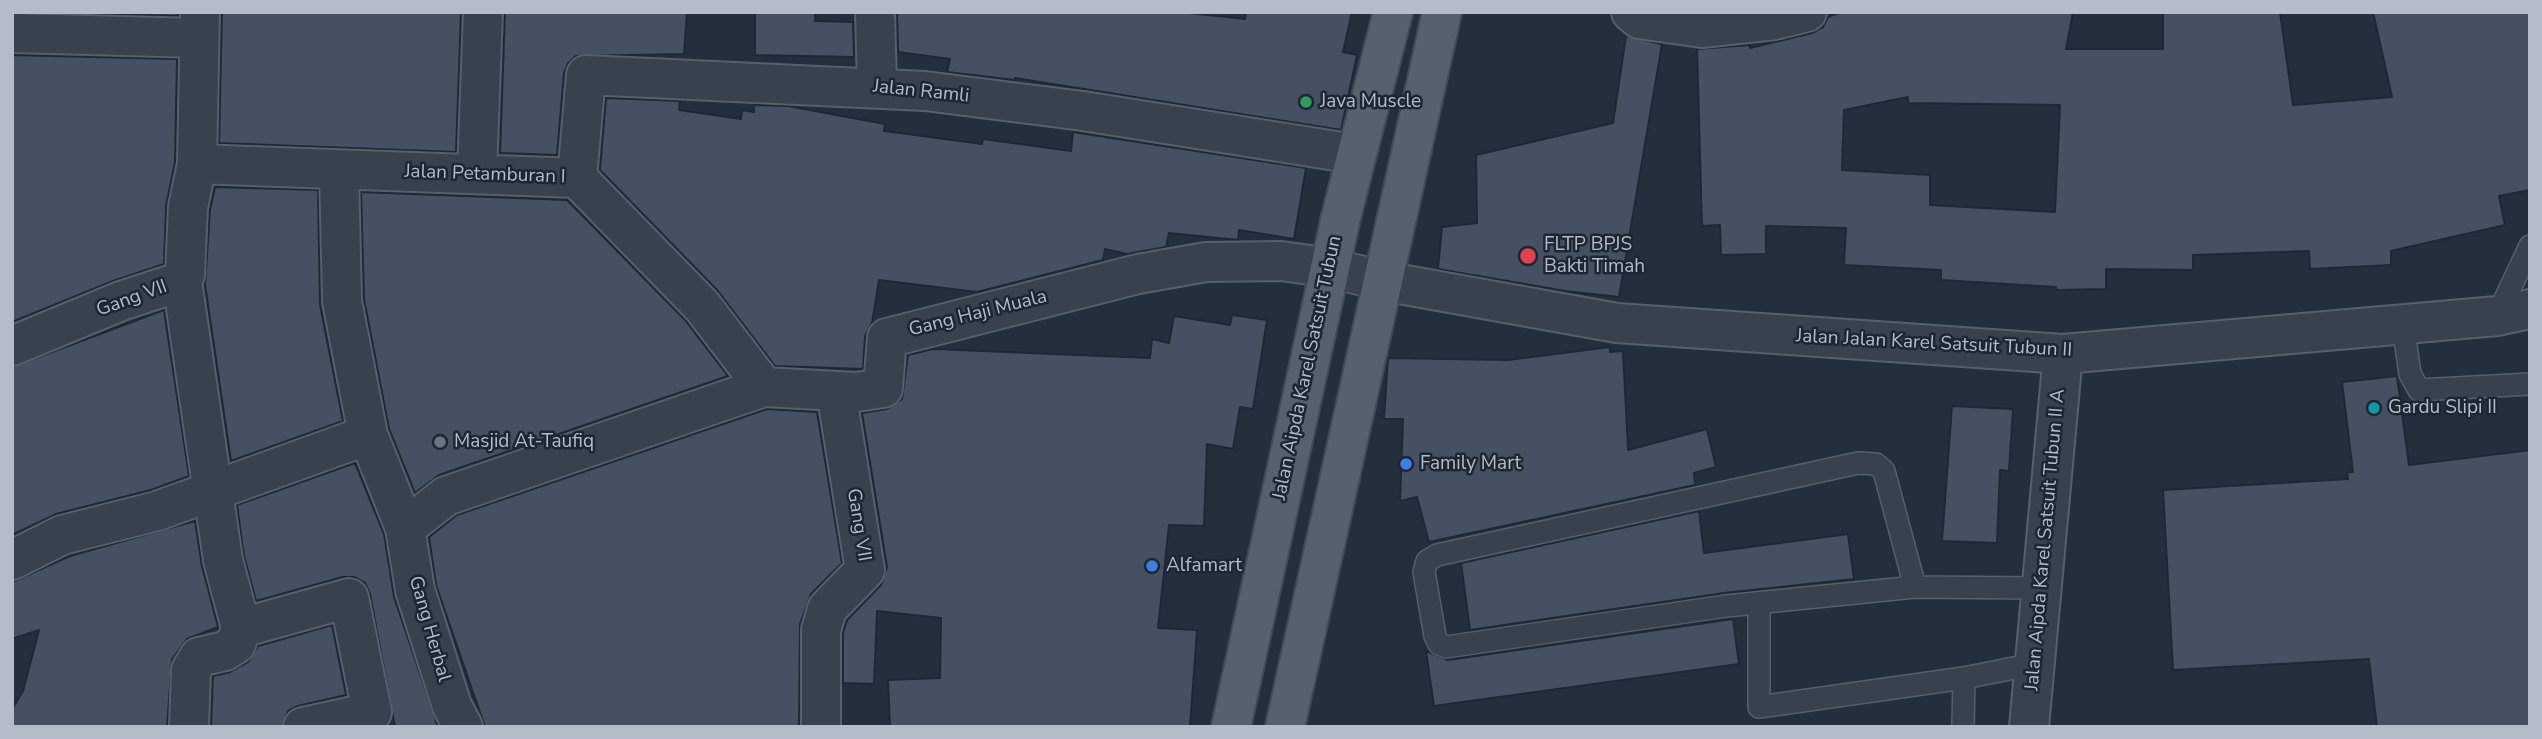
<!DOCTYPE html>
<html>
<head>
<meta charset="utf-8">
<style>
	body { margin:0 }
	#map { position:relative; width:2542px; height:739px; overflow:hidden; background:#242f3e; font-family:"Nunito Sans",sans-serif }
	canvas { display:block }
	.frame { position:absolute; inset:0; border:14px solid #b4bcc9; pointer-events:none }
</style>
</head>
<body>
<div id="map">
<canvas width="2542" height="739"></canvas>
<div class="frame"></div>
</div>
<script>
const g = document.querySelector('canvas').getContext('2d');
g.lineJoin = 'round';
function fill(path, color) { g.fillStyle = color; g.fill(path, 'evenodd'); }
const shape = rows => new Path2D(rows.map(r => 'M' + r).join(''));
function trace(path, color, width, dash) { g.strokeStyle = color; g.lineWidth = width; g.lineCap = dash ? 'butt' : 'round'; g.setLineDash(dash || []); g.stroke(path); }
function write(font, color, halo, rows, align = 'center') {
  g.font = font + ' "Nunito Sans",sans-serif'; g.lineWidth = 5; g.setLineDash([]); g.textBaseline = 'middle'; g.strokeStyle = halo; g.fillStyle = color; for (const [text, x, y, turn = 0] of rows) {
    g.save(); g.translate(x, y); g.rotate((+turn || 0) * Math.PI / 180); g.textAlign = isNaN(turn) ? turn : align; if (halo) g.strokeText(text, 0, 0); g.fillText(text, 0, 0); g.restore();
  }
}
const building = shape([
	[54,12,178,12,178,16,54,12],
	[222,12,461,12,456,152,219,143,222,12],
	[505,12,687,12,684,54,576,56,568,63,564,73,557,155,500,153,505,12],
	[755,12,815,12,815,21,853,22,854,57,755,55,755,12],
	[897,12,1180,12,1245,19,1246,12,1352,12,1343,52,1357,55,1341,130,1015,78,1015,80,947,72,950,59,898,52,897,12],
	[1841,12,2073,12,2066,49,2163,49,2163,12,2280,12,2293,105,2392,97,2373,12,2530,12,2530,190,2499,196,2505,225,2391,251,2391,265,2310,269,2309,251,2193,255,2193,270,2106,269,2106,289,2056,290,2056,287,1941,280,1941,270,1844,265,1846,228,1766,226,1766,254,1721,255,1720,225,1702,226,1697,49,1750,45,1750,48,1812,33,1823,27,1828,17,1841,12],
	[1908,97,1908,103,2060,105,2055,212,1930,205,1930,175,1842,170,1844,110,1908,97],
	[1626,36,1662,44,1619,297,1565,291,1438,269,1442,227,1477,223,1476,155,1613,123,1626,36],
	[12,55,177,59,175,162,166,206,164,264,113,281,12,322,12,55],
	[606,98,680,101,679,110,741,119,742,110,754,112,754,105,788,106,885,124,884,131,982,144,983,139,1071,151,1073,132,1306,168,1294,239,1239,230,1238,240,1169,233,1166,247,1127,254,1105,249,1103,260,977,292,879,280,872,323,865,336,863,369,775,366,718,291,600,170,606,98],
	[215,187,318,190,320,305,343,421,231,461,205,285,210,210,215,187],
	[361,192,567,200,685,320,728,376,439,475,415,493,389,429,364,299,361,192],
	[164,310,189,476,151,490,56,514,12,535,12,367,164,310],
	[1232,315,1267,320,1253,409,1240,407,1233,449,1207,444,1204,526,1169,525,1158,628,1197,630,1190,727,890,727,888,680,940,678,941,618,877,611,874,684,843,683,843,633,847,620,881,585,887,567,862,413,887,409,902,399,908,355,933,349,1150,358,1152,339,1169,343,1174,316,1230,325,1232,315],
	[1610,347,1610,352,1623,351,1628,450,1707,429,1716,467,1694,473,1695,485,1429,542,1417,497,1400,501,1403,419,1384,419,1388,358,1508,360,1610,347],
	[2397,376,2409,465,2530,450,2530,727,2377,727,2369,659,2173,670,2163,490,2348,479,2347,472,2353,472,2342,382,2397,376],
	[1952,406,2013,409,2009,471,2000,470,1997,543,1942,541,1952,406],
	[767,409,817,412,842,563,811,594,800,624,799,727,485,727,436,585,429,537,457,515,767,409],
	[355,463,384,534,394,597,438,727,395,727,370,594,365,583,354,577,343,577,256,601,244,556,237,505,355,463],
	[1699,511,1704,553,1848,534,1854,579,1724,593,1470,630,1461,563,1699,511],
	[195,521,202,566,218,627,187,639,172,659,167,727,12,727,12,709,23,691,39,630,12,639,12,582,70,556,195,521],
	[1733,619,1739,664,1434,706,1426,651,1448,660,1733,619],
	[332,625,346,695,298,706,288,711,282,727,211,727,213,676,230,672,248,662,258,646,332,625]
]);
const service = shape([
	[2497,316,2530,246],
	[2403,324,2410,374,2419,390,2530,384],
	[1915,587,1726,606,1446,647,1439,644,1435,636,1424,572,1427,561,1437,555,1858,463,1876,464,1884,471,1915,587,2042,588],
	[1759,603,1759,707,1964,678,1963,727],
	[1964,678,2034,664]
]);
const minor = shape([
	[875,12,877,87],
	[1631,12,1639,19,1702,28,1775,20,1807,12],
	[12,33,198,38],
	[197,164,577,178,702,306,764,387],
	[339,171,342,301,368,435,405,528,415,590,452,706,463,727],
	[477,173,483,12],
	[577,178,586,75,925,91,1083,111,1355,154],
	[182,281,223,560,241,628,236,644,225,651,199,657,191,670,189,727],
	[12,346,121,301,182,281,185,275,188,207,197,164,200,12],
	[405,528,446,496,764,387,856,392,883,388,887,338,1138,274,1206,262,1281,261,1331,268],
	[12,560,62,535,157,511,368,435],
	[241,628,349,598,372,712,303,727],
	[821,727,821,630,827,609,865,570,836,391],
	[2029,727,2063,354]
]);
const tertiary = shape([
	[1331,268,1383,281,1617,323,2063,354,2497,316,2530,309]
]);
const primary = shape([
	[1231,727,1341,217,1393,12],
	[1285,727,1442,12]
]);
const markers = [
	[1306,102,7,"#2e9e5b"],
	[1528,256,9,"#e0444e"],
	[2374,408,7,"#0f9aa8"],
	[440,442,7,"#6b7280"],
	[1406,464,7,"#3f7fe0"],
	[1152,566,7,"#3f7fe0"]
];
const streetNames = [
	["Jalan Ramli",921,92,6],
	["Jalan Petamburan I",485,175,2],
	["Gang VII",132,299,-20],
	["Gang Haji Muala",978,314,-14],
	["Jalan Jalan Karel Satsuit Tubun II",1934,344,3],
	["Jalan Aipda Karel Satsuit Tubun",1308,368,-78],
	["Gang VII",858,525,81],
	["Jalan Aipda Karel Satsuit Tubun II A",2046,540,-85],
	["Gang Herbal",429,629,74]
];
const poiNames = [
	["Java Muscle",1320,102],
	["FLTP BPJS",1544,245],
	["Bakti Timah",1544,267],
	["Gardu Slipi II",2388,408],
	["Masjid At-Taufiq",454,442],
	["Family Mart",1420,464],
	["Alfamart",1166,566]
];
fill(building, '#455162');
trace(building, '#1f2835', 2);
trace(service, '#565f6c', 24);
trace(minor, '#565f6c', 42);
trace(tertiary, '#565f6c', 42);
trace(primary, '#414a57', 42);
trace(service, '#38414e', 21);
trace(minor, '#38414e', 38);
trace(tertiary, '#38414e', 38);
trace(primary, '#56606e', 38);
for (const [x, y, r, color] of markers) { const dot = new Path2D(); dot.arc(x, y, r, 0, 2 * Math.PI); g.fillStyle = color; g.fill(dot); trace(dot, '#1d2633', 2.5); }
write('19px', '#b4bcc9', '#1d2633', streetNames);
write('19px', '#b4bcc9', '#1d2633', poiNames, 'left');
</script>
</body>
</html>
